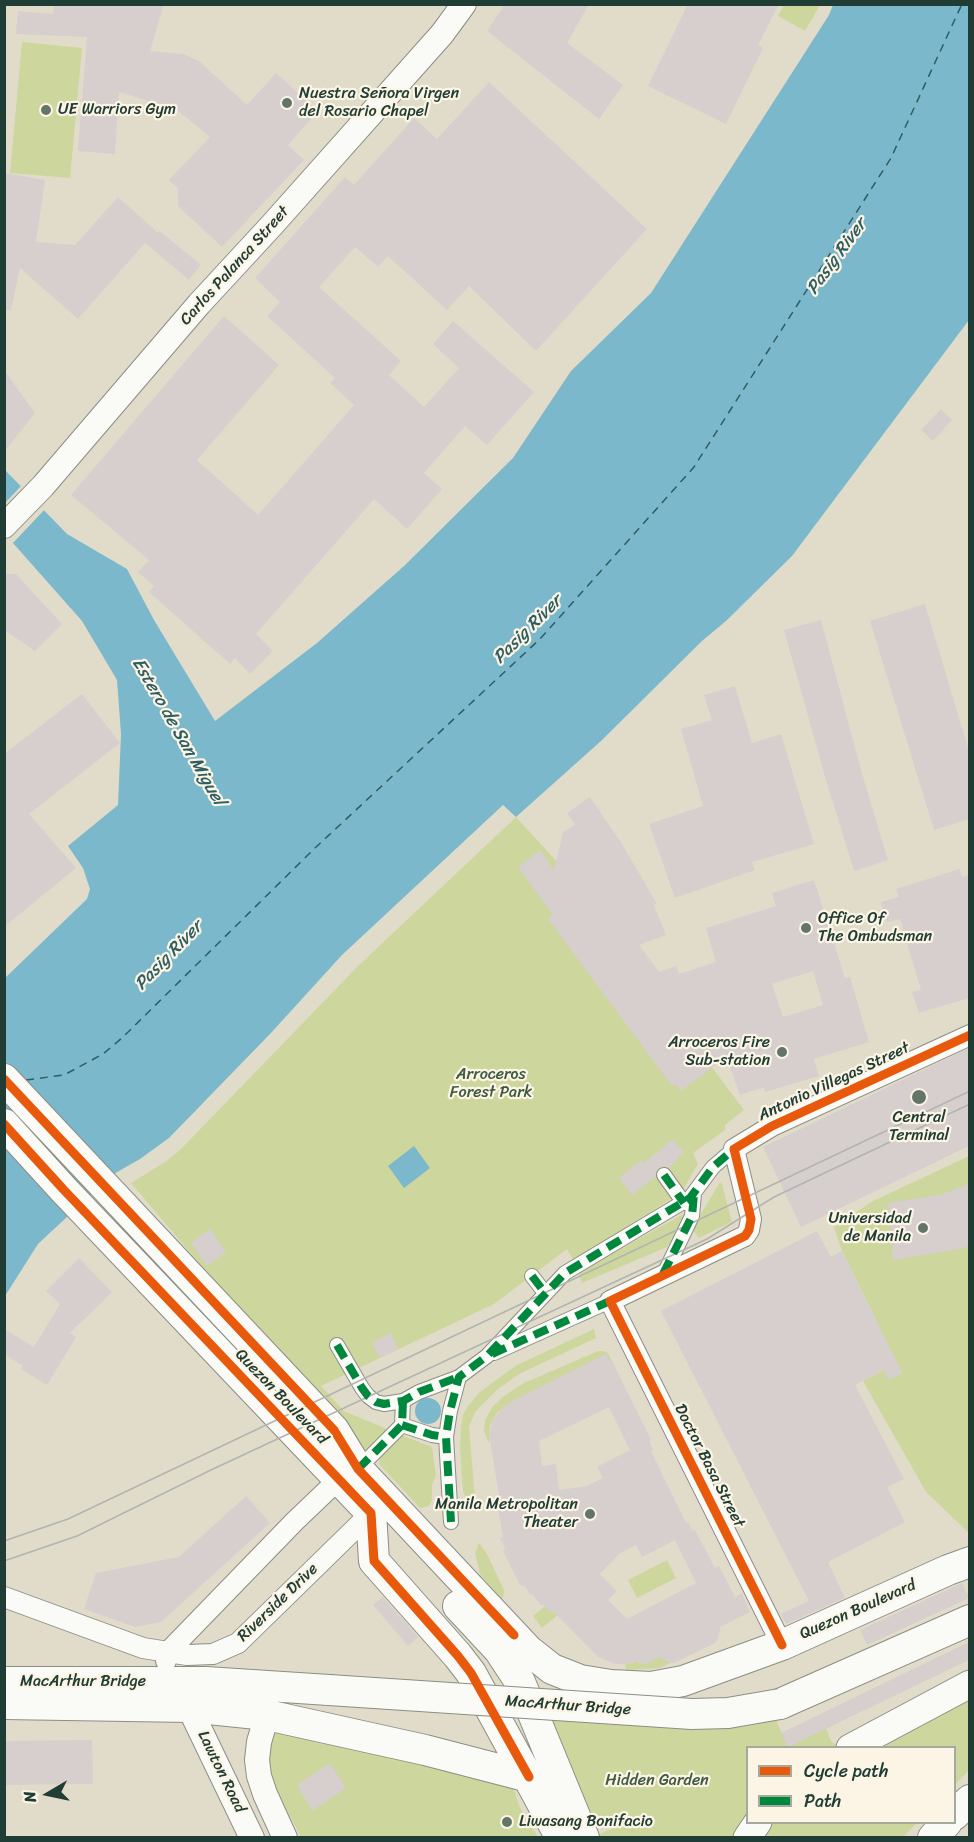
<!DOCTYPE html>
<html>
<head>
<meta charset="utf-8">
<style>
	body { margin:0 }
	#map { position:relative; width:974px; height:1842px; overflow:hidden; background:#e1dcca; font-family:Sriracha,sans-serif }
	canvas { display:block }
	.frame { position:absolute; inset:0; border:6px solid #1f3d34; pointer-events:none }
	.legend { position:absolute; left:746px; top:1746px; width:210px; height:78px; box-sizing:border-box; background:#fcf5e5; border:2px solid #a4ab9e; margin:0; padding:8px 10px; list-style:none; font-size:18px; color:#1f3d34 }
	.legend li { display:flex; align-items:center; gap:12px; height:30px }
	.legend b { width:30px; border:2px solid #a4ab9e }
	.north { position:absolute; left:18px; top:1764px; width:60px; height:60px; -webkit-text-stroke:4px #fcf5e5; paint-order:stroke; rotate:261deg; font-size:16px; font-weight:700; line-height:24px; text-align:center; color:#1f3d34 }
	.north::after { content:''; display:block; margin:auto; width:21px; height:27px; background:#1f3d34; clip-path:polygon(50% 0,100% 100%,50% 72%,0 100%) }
</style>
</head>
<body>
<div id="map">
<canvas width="974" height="1842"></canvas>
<div class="frame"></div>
<ul class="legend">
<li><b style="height:8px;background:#e8590c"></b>Cycle path</li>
<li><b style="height:8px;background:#00873e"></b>Path</li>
</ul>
<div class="north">N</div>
</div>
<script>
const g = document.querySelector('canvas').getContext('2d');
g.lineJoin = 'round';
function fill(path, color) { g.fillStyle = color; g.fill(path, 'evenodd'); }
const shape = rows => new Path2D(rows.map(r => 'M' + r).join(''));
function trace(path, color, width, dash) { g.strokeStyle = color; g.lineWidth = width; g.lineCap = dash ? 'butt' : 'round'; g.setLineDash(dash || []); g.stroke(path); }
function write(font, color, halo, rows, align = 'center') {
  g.font = font + ' Sriracha,sans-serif'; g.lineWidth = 4.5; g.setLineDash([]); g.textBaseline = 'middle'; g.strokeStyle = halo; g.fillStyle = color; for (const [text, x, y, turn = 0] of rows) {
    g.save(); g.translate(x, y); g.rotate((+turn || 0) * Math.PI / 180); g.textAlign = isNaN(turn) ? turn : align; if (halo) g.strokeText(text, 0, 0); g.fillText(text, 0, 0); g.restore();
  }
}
const green = shape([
	[784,5,784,4,820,5,805,31,778,16],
	[22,42,82,48,70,178,10,173],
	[516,817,561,866,744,1110,725,1125,725,1130,693,1153,698,1164,683,1190,671,1199,575,1259,572,1258,567,1249,494,1304,321,1386,344,1411,389,1430,365,1454,226,1295,131,1183,165,1162,180,1150,357,967],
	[969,1156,969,1533,926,1492,863,1381,884,1370,890,1379,902,1373,842,1251,834,1227,873,1201],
	[720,1182,722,1184,732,1222,699,1238,692,1229],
	[685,1213,687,1215,667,1247,582,1283,578,1273],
	[594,1329,596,1338,519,1374,498,1389,475,1412,469,1427,475,1499,473,1503,468,1503,463,1491,460,1448,461,1426,463,1415,468,1406,480,1392,515,1366],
	[598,1351,603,1351,608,1353,618,1373,510,1404,498,1412,493,1419,490,1426,489,1443,484,1432,485,1420,493,1406,504,1396,524,1383],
	[401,1435,432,1447,436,1475,432,1485,432,1500,429,1506,420,1508,379,1464,380,1455],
	[479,1543,487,1554,504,1590,504,1593,502,1600,480,1574,475,1553],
	[667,1560,676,1578,637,1598,628,1580],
	[545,1606,558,1615,542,1628,533,1616],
	[661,1656,675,1661,659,1668,626,1670,625,1664,638,1661,640,1664],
	[969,1700,969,1770,955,1785,954,1748,869,1748],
	[541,1717,720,1729,748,1726,776,1720,788,1747,826,1728,831,1741,839,1747,748,1748,748,1822,917,1823,902,1838,599,1837,598,1835,617,1826,613,1816,593,1824],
	[274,1727,511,1779,519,1806,538,1837,301,1837,277,1791,265,1755]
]);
const water = shape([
	[833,5,969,5,969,320,792,556,726,621,702,641,601,741,516,817,503,805,342,955,270,1034,169,1138,140,1159,112,1175,38,1244,5,1296,5,978,87,899,90,889,83,868,68,846,118,805,121,734,117,680,82,621,5,534,5,470,67,534,127,569,154,620,215,721,317,643,404,566,513,458,571,371,651,293,829,15],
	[414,1146,430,1168,404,1188,388,1166],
	'415 1411a13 13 0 1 1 26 0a13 13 0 1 1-26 0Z'
]);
const pier = shape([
	[23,484,46,508,13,543,4,535,5,503]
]);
const ferry = shape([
	[26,1080,64,1075,103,1054,122,1038,315,848,540,639,694,467,891,158,962,4]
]);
const building = shape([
	[54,4,164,4,150,51,183,54,199,61,247,105,276,73,318,111,288,145,304,160,222,247,178,206,178,188,169,180,210,137,177,110,119,92,115,154,78,151,87,37,16,34,18,11,53,14],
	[505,4,589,4,567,43,623,85,599,119,487,31],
	[688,4,779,4,758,45,763,48,726,124,648,86],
	[489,82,647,229,536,351,469,286,447,310,388,256,378,267,355,247,319,287,401,361,389,375,424,407,459,368,433,344,453,321,534,392,487,445,465,426,424,473,442,489,407,529,374,499,256,634,273,651,250,674,235,658,230,664,149,592,154,586,138,572,149,560,71,495,224,316,279,365,197,460,258,515,354,405,330,383,335,378,267,316,280,302,255,278,345,177,354,185,414,118,437,139],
	[4,173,45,180,36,242,75,245,118,197,158,233,160,231,201,265,189,280,145,243,78,319,20,268,11,310,4,310],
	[4,370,35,413,4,452],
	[941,409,952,420,933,441,921,430],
	[4,574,16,574,62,624,35,651,4,630],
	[925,604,969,751,969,819,934,830,870,621],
	[821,620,861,770,888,860,854,871,826,780,784,630],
	[735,686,752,743,781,734,814,844,752,862,755,870,675,898,649,824,703,806,681,729,712,720,704,695],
	[82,694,120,743,29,814,76,868,4,927,4,754],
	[590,797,622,844,657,904,654,905,666,935,639,945,659,972,676,966,679,974,716,962,706,928,776,906,772,893,814,880,845,978,850,977,869,1042,814,1059,819,1076,765,1092,764,1087,740,1095,726,1057,681,1091,675,1084,672,1086,548,919,553,915,518,867,540,850,554,870,563,832,575,825,567,813],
	[813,971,823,1005,783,1017,772,984],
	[960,869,962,877,969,875,969,998,919,1013,912,992,921,990,900,919,887,922,881,902,899,897,896,889],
	[969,1048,969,1146,801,1227,763,1147],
	[673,1139,684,1152,669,1168,664,1166,658,1168,655,1177,632,1195,619,1178,641,1160,644,1163],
	[969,1184,969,1246,959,1249,893,1260,888,1203,940,1195],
	[210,1229,226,1252,207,1266,191,1243],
	[817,1231,831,1257,842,1251,902,1373,889,1380,884,1370,855,1385,904,1479,887,1487,905,1522,828,1562,845,1598,786,1624,781,1614,809,1601,661,1311],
	[79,1258,112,1292,70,1333,76,1337,47,1385,21,1369,23,1366,4,1354,4,1329,34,1347,60,1304,46,1291],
	[391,1333,398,1349,380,1358,372,1343],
	[606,1354,609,1360,611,1359,651,1440,649,1441,653,1450,651,1451,686,1523,688,1522,693,1531,695,1530,715,1568,719,1566,735,1597,742,1593,750,1612,720,1627,719,1636,715,1643,674,1663,667,1662,659,1657,645,1664,644,1662,640,1664,638,1661,628,1664,616,1664,598,1657,553,1611,550,1613,542,1604,541,1606,532,1594,530,1595,525,1586,520,1585,503,1551,505,1547,500,1538,503,1537,498,1508,501,1507,489,1435,493,1419,508,1403],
	[609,1407,630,1450,597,1467,603,1478,587,1486,559,1490,556,1464,542,1466,539,1441],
	[675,1540,696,1583,627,1619,608,1600,617,1591,600,1574,620,1553,636,1545,642,1557],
	[246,1496,270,1523,161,1622,135,1627,84,1609,96,1573,179,1557],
	[962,1583,969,1598,867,1645,860,1630],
	[383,1597,418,1637,408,1646,373,1605],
	[969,1642,969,1660,788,1747,781,1733],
	[92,1740,93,1784,4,1785,4,1741],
	[330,1763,346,1788,312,1811,297,1785]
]);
const pedestrian = shape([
	[664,1175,684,1203],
	[532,1276,545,1293],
	[663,1276,692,1216,694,1194],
	[337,1345,362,1388,368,1396,376,1402,384,1404,403,1401,419,1392,459,1377],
	[494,1353,610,1301],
	[402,1425,432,1435,446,1437],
	[358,1469,402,1425,403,1401],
	[451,1522,446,1437,450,1411,459,1377,487,1356,565,1273,690,1198,713,1167,734,1149]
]);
const minor = shape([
	[4,1597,143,1648,187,1655,213,1654,238,1643,371,1513],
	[782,1645,610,1301,745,1236,749,1230,751,1219,734,1149,772,1126,970,1035],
	[166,1661,167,1653,295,1521,339,1479]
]);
const tertiary = shape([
	[4,526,43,486,199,304,272,225,442,34,464,4],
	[189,1707,252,1838],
	[267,1715,259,1742,257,1760,259,1776,265,1794,285,1838]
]);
const secondary = shape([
	[850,1748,970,1684],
	[747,1838,758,1822]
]);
const primary = shape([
	[4,1079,334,1430,358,1469,528,1650,552,1669,580,1680,611,1685,651,1687,683,1681,782,1645,948,1570,970,1562],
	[4,1124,63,1189,372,1514],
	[371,1513,374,1561,458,1656,471,1673,561,1838],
	[458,1606,499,1650,520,1682,584,1838],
	[4,1682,206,1682,329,1690],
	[4,1704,189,1707,267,1715,425,1750,529,1777],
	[780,1704,970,1620],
	[954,1815,970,1800],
	[933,1838,947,1822]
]);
const tram = shape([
	[4,1541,68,1519,970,1091],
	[4,1561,77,1536,213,1469,707,1239,774,1197,970,1104]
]);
const primaryBridge = shape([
	[329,1690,692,1714,728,1713,780,1704]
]);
const quiet = shape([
	[664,1175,684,1203],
	[663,1274,692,1216,694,1194],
	[532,1276,545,1293],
	[337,1345,362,1388,368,1396,376,1402,384,1404,403,1401,419,1392,459,1377],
	[492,1354,610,1301],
	[402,1425,432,1435,446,1437],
	[358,1469,402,1425,403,1401],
	[451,1522,446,1437,450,1411,459,1377,487,1356,565,1273,690,1198,713,1167,734,1149]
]);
const cycleway = shape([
	[4,1079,334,1430,358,1469,514,1635],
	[4,1124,63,1189,371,1513,374,1561,458,1656,471,1673,529,1777],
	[782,1645,610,1301,745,1236,749,1230,751,1219,734,1149,772,1126,970,1035]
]);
const markers = [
	[287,103,6,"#637568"],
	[46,110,6,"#637568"],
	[806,928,6,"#637568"],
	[782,1052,6,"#637568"],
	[919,1097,8,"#637568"],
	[923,1228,6,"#637568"],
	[590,1514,6,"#637568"],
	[507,1822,6,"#637568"]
];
const poiNames = [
	["Nuestra Señora Virgen",299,94],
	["del Rosario Chapel",299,112],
	["UE Warriors Gym",58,110],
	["Office Of",818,919],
	["The Ombudsman",818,937],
	["Arroceros Fire",770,1043,"right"],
	["Sub-station",770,1061,"right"],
	["Central",919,1118,"center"],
	["Terminal",919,1136,"center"],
	["Universidad",911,1219,"right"],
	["de Manila",911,1237,"right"],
	["Manila Metropolitan",578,1505,"right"],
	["Theater",578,1523,"right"],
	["Liwasang Bonifacio",519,1822]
];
const streetNames = [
	["Carlos Palanca Street",235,266,-48],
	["Antonio Villegas Street",834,1082,-25],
	["Quezon Boulevard",281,1397,46],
	["Doctor Basa Street",709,1466,63],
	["Riverside Drive",278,1603,-44],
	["Quezon Boulevard",858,1610,-24],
	["MacArthur Bridge",83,1682],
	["MacArthur Bridge",568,1706,4],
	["Lawton Road",221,1772,64]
];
const parkNames = [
	["Arroceros",491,1075],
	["Forest Park",491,1093],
	["Hidden Garden",657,1781]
];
const waterNames = [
	["Pasig River",837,257,-54],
	["Pasig River",528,630,-45],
	["Estero de San Miguel",178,732,60],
	["Pasig River",169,956,-46]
];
fill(green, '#cdd79d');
fill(water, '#7cb8cc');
fill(pier, '#e1dcca');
trace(ferry, '#2e5d62', 1.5, [8, 6]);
fill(building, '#d7cece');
trace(pedestrian, '#8c8e84', 16);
trace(minor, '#8c8e84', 22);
trace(tertiary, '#8c8e84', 26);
trace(secondary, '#8c8e84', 29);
trace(primary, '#8c8e84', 32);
trace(pedestrian, '#fafaf7', 14);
trace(minor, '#fafaf7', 20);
trace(tertiary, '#fafaf7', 24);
trace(secondary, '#fafaf7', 27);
trace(primary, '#fafaf7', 30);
trace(tram, '#b1b4b0', 1.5);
trace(primaryBridge, '#8c8e84', 32, []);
trace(primaryBridge, '#fafaf7', 30);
trace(quiet, '#00873e', 8, [15, 8]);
trace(cycleway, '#e8590c', 9);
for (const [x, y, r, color] of markers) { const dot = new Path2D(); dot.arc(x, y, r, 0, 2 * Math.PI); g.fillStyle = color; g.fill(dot); trace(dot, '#fcf5e5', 2); }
write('16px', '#1f3d34', '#fcf5e5', poiNames, 'left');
write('16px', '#1f3d34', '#fcf5e5', streetNames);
write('16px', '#3e5b42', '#fcf5e5', parkNames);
write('italic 18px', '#2e5d62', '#fcf5e5', waterNames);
</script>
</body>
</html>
